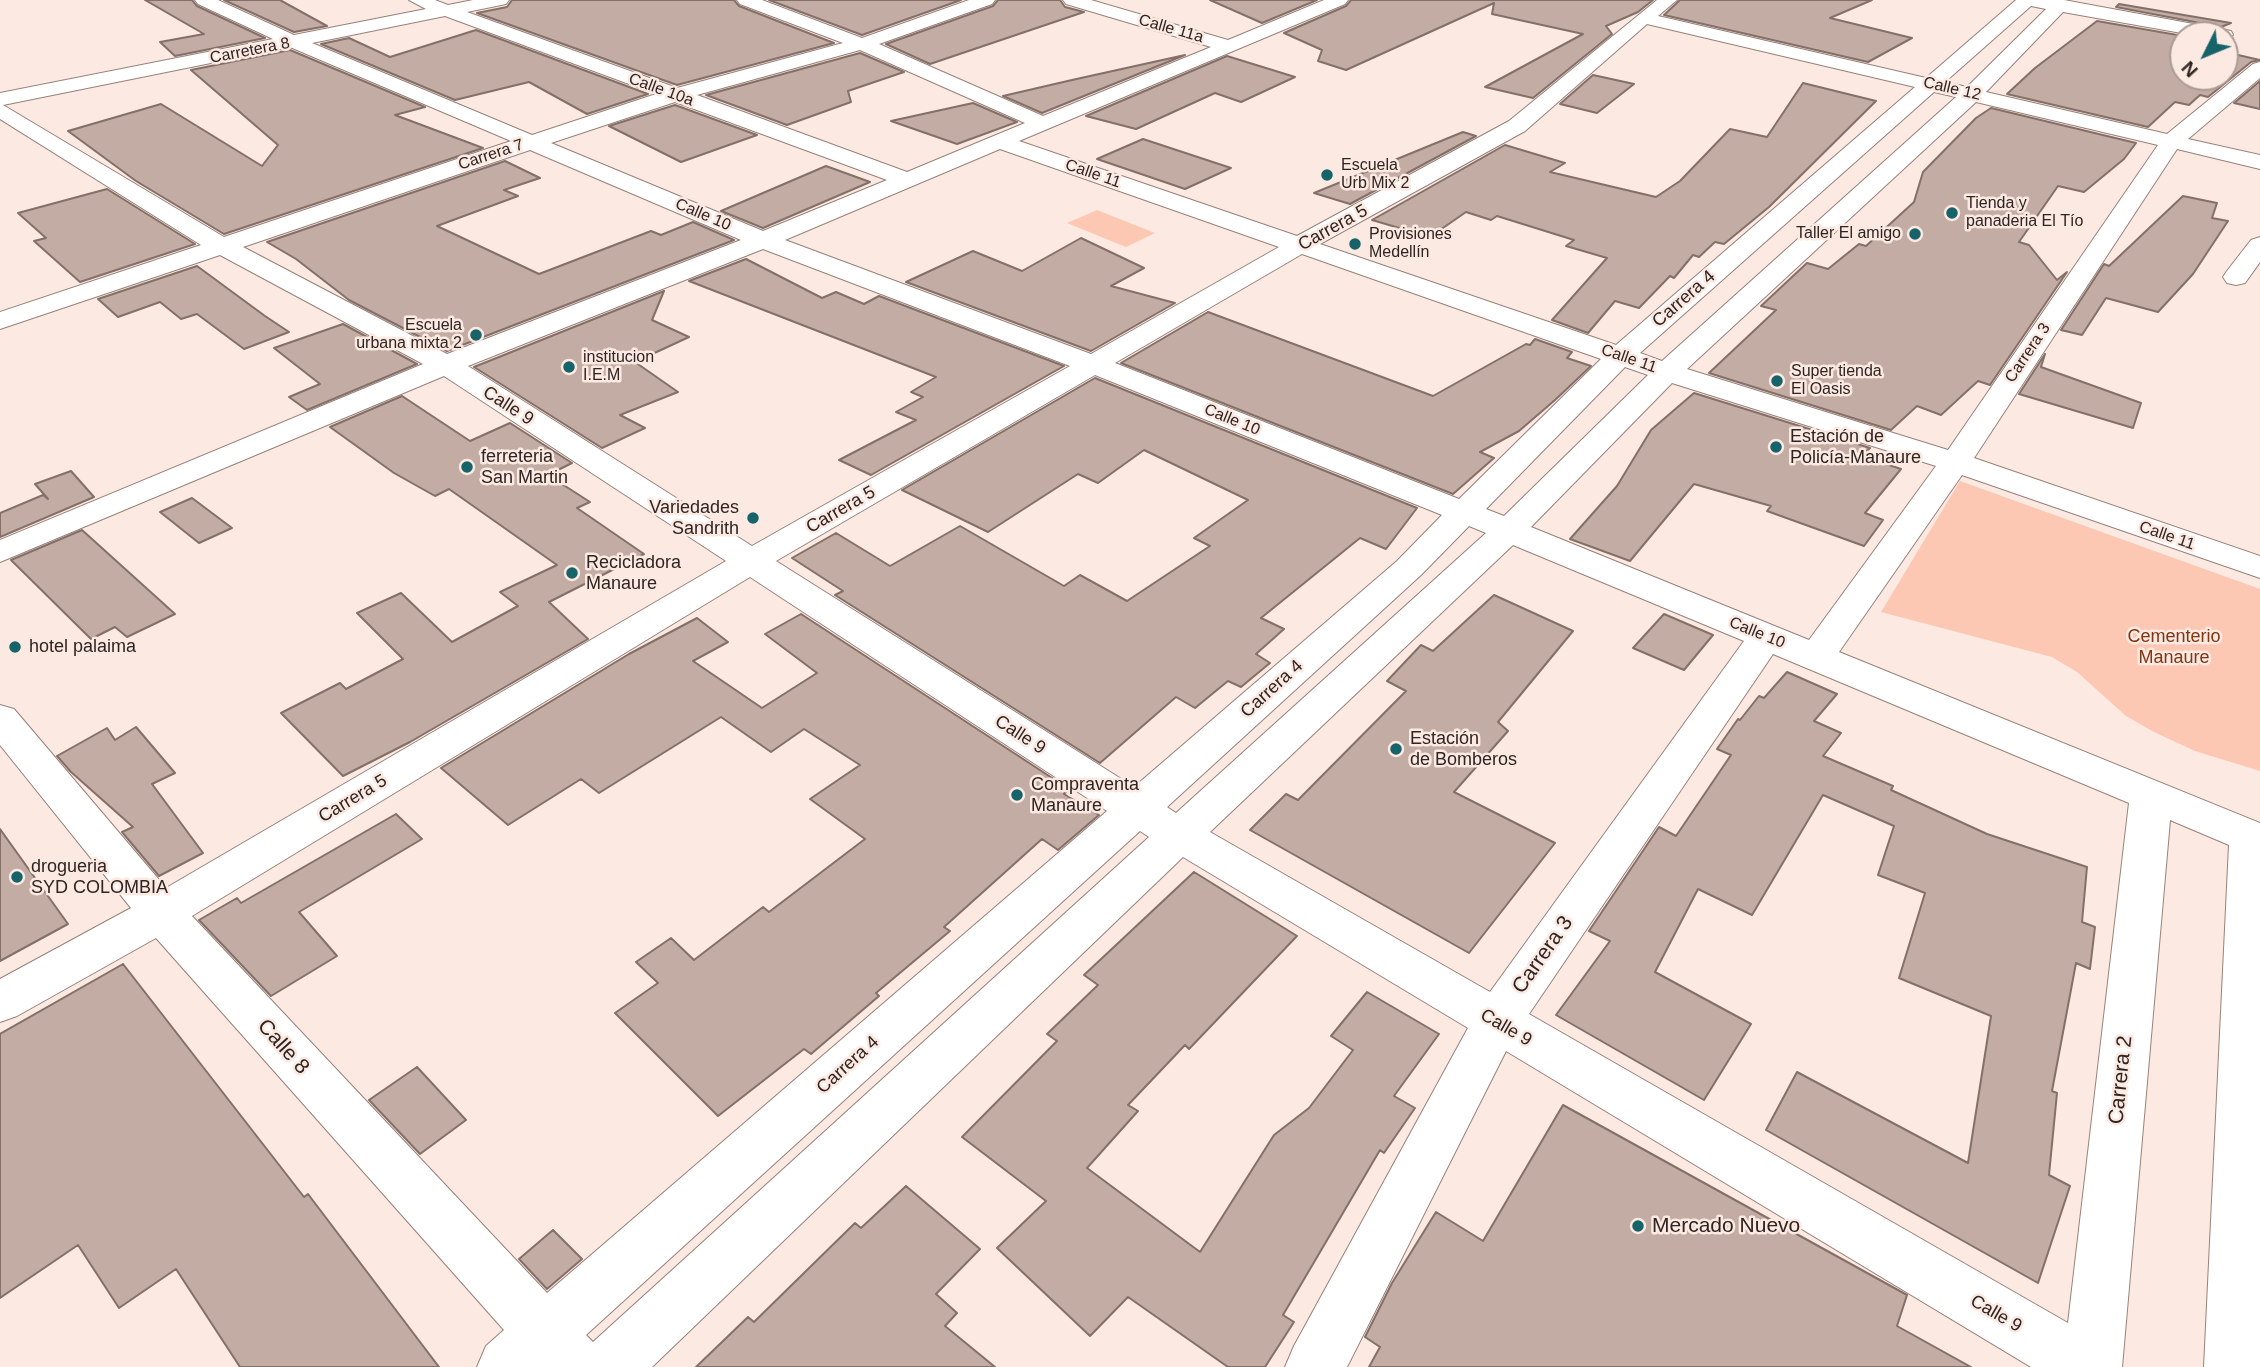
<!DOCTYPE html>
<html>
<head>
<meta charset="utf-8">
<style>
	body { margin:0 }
	#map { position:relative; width:2260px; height:1367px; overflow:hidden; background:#fce9e2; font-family:Arial,sans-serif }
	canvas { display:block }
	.north { position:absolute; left:2169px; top:21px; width:70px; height:70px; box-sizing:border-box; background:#fce9e2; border:2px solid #aa9b95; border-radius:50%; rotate:227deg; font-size:19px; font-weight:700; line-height:28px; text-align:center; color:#2e2522 }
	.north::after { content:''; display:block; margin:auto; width:24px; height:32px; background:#16646a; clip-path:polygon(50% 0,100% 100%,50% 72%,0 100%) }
</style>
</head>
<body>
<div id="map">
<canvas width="2260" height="1367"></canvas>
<div class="north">N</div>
</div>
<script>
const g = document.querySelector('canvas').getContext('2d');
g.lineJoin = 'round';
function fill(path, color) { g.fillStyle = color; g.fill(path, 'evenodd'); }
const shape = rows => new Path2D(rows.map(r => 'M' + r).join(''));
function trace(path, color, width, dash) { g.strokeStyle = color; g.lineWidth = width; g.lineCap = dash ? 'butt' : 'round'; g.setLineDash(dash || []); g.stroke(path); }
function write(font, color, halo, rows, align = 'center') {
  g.font = font + ' Arial,sans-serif'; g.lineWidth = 5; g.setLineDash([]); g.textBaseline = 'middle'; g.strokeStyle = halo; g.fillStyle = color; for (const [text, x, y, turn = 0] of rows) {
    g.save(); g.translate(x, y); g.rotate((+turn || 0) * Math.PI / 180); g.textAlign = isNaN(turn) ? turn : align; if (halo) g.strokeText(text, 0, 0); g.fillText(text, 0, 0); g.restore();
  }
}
const green = shape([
	[1097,210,1155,233,1126,247,1067,223],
	[1960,481,2260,589,2260,771,2195,751,2154,732,2126,716,2077,672,2052,657,1881,612]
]);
const building = shape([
	[145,0,192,0,197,6,265,38,175,56,160,42,204,34,145,0],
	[224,0,280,0,327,26,294,32,224,0],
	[512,0,734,0,739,6,834,43,677,85,477,13,507,7,512,0],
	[769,0,961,0,862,35,769,0],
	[998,0,1060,0,1065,7,1084,12,930,64,886,44,993,6,998,0],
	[1210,0,1317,0,1262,23,1210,0],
	[1351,0,1653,0,1638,12,1606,26,1612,34,1533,98,1485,87,1583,34,1492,14,1494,3,1346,70,1318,61,1322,50,1284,33,1346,6,1351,0],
	[1680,0,1872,0,1830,18,1912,38,1868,62,1664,15,1680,0],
	[2119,4,2231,23,2221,27,2116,7,2119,4],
	[2097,21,2183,36,2183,42,2180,43,2183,44,2183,77,2225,77,2225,52,2260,60,2251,62,2208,97,2200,95,2189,105,2175,102,2148,127,2007,94,2035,68,2097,21],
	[476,30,648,94,587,114,529,82,455,100,321,44,349,38,390,57,476,30],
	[290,50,425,107,395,115,483,148,224,234,136,181,68,131,161,104,262,166,278,145,191,70,290,50],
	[860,53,904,72,848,91,851,102,787,125,706,95,860,53],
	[1185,55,1042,113,1003,96,1072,80,1185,55],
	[1227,56,1295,77,1241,102,1215,93,1136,129,1086,116,1227,56],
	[1593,75,1634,84,1597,113,1560,104,1593,75],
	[2260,81,2260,109,2234,103,2260,81],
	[1803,83,1876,101,1769,207,1724,244,1715,242,1699,257,1693,255,1674,278,1670,276,1639,308,1615,301,1588,333,1552,320,1607,258,1566,246,1574,240,1497,216,1491,220,1466,212,1430,237,1372,220,1505,145,1565,163,1550,172,1656,197,1680,181,1730,129,1767,137,1803,83],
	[973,103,1017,122,957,144,891,121,973,103],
	[675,105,757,135,681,162,609,126,675,105],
	[1991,108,2136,143,2124,159,2084,192,2058,186,2019,242,2029,245,2057,280,2067,272,1990,385,1978,381,1941,415,1917,406,1891,430,1709,373,1776,310,1761,306,1807,263,1828,269,1859,244,1866,246,1914,202,1923,172,1976,118,1991,108],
	[1463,132,1476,136,1350,204,1314,193,1463,132],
	[1143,139,1231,168,1185,189,1097,159,1143,139],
	[505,161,540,178,504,190,518,196,437,226,539,274,651,231,661,235,693,222,734,240,447,351,349,300,296,259,267,242,505,161],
	[826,166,870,182,763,228,721,211,826,166],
	[107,189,195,244,80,282,34,241,46,238,18,213,107,189],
	[2183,196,2217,203,2212,218,2228,221,2193,274,2158,312,2106,298,2082,335,2061,330,2104,264,2109,266,2183,196],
	[1081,238,1144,268,1111,286,1175,303,1091,351,906,282,973,251,1022,271,1081,238],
	[746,259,822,298,836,292,864,304,879,296,1064,366,871,475,839,460,916,420,896,412,923,397,911,392,936,377,689,281,746,259],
	[197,266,265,316,289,332,244,349,197,314,181,319,160,302,118,317,98,299,197,266],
	[664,291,652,320,689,337,635,362,678,392,620,415,645,428,602,448,474,367,664,291],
	[1208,312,1433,396,1526,344,1530,345,1535,339,1572,352,1567,358,1591,366,1555,400,1519,431,1480,452,1494,458,1453,494,1121,363,1208,312],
	[343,324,417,364,307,410,289,397,320,384,274,348,343,324],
	[2045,354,2041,367,2141,403,2133,428,2019,394,2045,354],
	[1095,378,1417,508,1386,549,1360,538,1261,618,1284,629,1256,654,1270,663,1241,687,1228,681,1195,708,1176,697,1100,763,835,595,843,591,792,558,836,533,890,566,960,526,1064,586,1080,575,1127,601,1210,546,1194,538,1248,500,1144,450,1098,483,1078,474,988,532,902,490,1095,378],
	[1694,393,1870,448,1862,456,1901,469,1865,513,1883,520,1864,546,1767,511,1771,506,1694,484,1630,561,1570,539,1617,486,1651,430,1694,393],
	[402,396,470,441,510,423,572,463,548,475,590,502,577,508,644,554,549,602,588,639,410,742,343,776,281,713,340,683,346,689,403,659,357,613,401,593,452,642,518,606,500,592,557,565,449,489,435,496,394,473,330,427,402,396],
	[71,471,94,497,0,537,0,513,43,495,48,499,35,484,71,471],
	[192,498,232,528,199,543,160,512,192,498],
	[82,530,175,614,127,637,115,627,91,639,11,560,82,530],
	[1494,595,1573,631,1498,722,1508,731,1454,792,1555,843,1469,953,1250,830,1286,794,1298,800,1406,691,1387,681,1421,645,1433,651,1494,595],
	[801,614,1069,789,1064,794,1099,815,1058,850,1042,839,944,927,950,931,876,993,879,996,811,1054,804,1049,718,1116,615,1013,658,983,636,962,671,938,694,960,763,907,769,912,865,839,810,799,860,765,804,729,771,752,721,717,599,793,581,779,508,825,441,768,629,654,697,618,728,642,693,661,762,708,817,673,765,634,801,614],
	[1664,614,1713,635,1684,670,1633,648,1664,614],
	[1787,672,1837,694,1814,721,1841,733,1823,756,1893,786,1891,790,1987,834,2087,867,2082,922,2095,927,2090,969,2076,963,2052,1091,2057,1093,2049,1175,2070,1186,2038,1283,1766,1130,1797,1072,1968,1163,1991,1016,1899,978,1925,893,1878,875,1894,826,1823,795,1752,915,1698,889,1655,972,1751,1024,1704,1100,1556,1015,1610,941,1589,931,1659,827,1676,836,1731,755,1717,749,1738,719,1740,720,1759,696,1764,698,1787,672],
	[136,727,175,773,152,784,203,853,159,876,122,832,133,827,71,772,57,756,107,728,115,740,136,727],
	[396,814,422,839,299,912,337,956,271,996,199,920,237,898,241,903,396,814],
	[0,829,68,924,0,961,0,829],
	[1194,872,1297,936,1189,1049,1185,1045,1128,1105,1138,1111,1087,1168,1200,1252,1274,1135,1309,1108,1353,1050,1331,1036,1367,992,1439,1034,1394,1096,1415,1108,1384,1153,1380,1150,1283,1315,1294,1322,1265,1367,1228,1367,1128,1297,1090,1336,997,1248,1046,1201,962,1137,1057,1041,1047,1034,1098,985,1084,975,1194,872],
	[123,964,304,1197,308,1194,439,1367,240,1367,176,1269,119,1308,78,1245,0,1298,0,1034,123,964],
	[417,1067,466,1120,420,1154,369,1100,417,1067],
	[1563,1105,1907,1295,1897,1326,1971,1367,1369,1367,1380,1347,1365,1337,1392,1283,1436,1212,1483,1241,1563,1105],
	[906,1186,980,1249,936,1294,957,1313,945,1326,995,1367,696,1367,748,1317,754,1322,855,1223,861,1228,906,1186],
	[553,1230,582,1259,547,1289,519,1259,553,1230]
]);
const minor = shape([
	[195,0,218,0,294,35,426,9,409,0,435,0,448,5,473,0,509,0,506,4,467,12,677,88,843,43,740,4,737,0,762,0,862,38,969,0,995,0,992,4,879,44,1043,116,1211,47,1066,4,1063,0,1091,0,1228,40,1324,0,1348,0,1345,4,1019,141,1297,236,1509,121,1657,0,1677,0,1658,16,1926,78,2016,0,2064,0,2231,31,2233,35,2225,40,2225,35,2193,35,2063,12,1986,92,2167,134,2253,64,2260,62,2260,78,2188,139,2260,155,2260,169,2177,149,1974,458,2260,556,2260,578,1962,475,1839,652,2260,823,2260,1367,2204,1367,2229,845,2170,820,2122,1367,2031,1367,1506,1051,1347,1367,1285,1367,1294,1346,1468,1028,1183,857,652,1367,477,1367,486,1346,504,1330,156,938,17,1016,0,1022,0,979,131,908,0,745,0,705,14,709,166,888,726,561,444,376,0,562,0,540,423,364,220,255,0,329,0,312,201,245,0,119,0,93,273,39,198,4,195,0],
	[2031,6,2046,9,1967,87,1945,82,2031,6],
	[445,16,656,94,532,135,312,43,445,16],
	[1647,24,1915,87,1616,345,1320,244,1525,131,1647,24],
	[290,47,511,141,224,237,3,105,290,47],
	[860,50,1025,123,907,172,697,95,860,50],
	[1934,92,1956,97,1662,361,1640,353,1934,92],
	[675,102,887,180,763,231,551,143,675,102],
	[1976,102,2158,145,1948,450,1687,369,1976,102],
	[1000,149,1279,247,1091,354,785,240,1000,149],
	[530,150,741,240,447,354,243,247,530,150],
	[763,249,1070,366,752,546,468,366,763,249],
	[1302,254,1601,359,1459,499,1115,363,1302,254],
	[1625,367,1648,375,1504,516,1486,509,1625,367],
	[1095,375,1442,515,1397,561,1134,787,776,561,1095,375],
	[1672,383,1936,466,1809,640,1531,527,1672,383],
	[1469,526,1486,533,1176,813,1167,807,1421,575,1469,526],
	[1513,545,1744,641,1490,992,1210,832,1513,545],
	[750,577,1107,811,547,1293,192,916,750,577],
	[1773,654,2129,803,2068,1323,1529,1014,1773,654],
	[1140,831,1149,837,593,1342,586,1335,1140,831],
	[2260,237,2260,262,2245,283,2236,285,2227,283,2223,277,2227,271,2251,240,2260,237]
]);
const markers = [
	[1327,175,7,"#16646a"],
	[1952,213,7,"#16646a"],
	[1915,234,7,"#16646a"],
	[1355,244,7,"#16646a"],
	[476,335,7,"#16646a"],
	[569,367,7,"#16646a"],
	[1777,381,7,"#16646a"],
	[1776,447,7,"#16646a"],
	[467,467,7,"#16646a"],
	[753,518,7,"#16646a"],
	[572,573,7,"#16646a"],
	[15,647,7,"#16646a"],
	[1396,749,7,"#16646a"],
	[1017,795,7,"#16646a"],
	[17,877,7,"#16646a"],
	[1638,1226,7,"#16646a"]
];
const farStreetnames = [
	["Calle 11a",1171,29,16],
	["Carretera 8",250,51,-11],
	["Calle 12",1952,89,13],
	["Calle 10a",661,90,20],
	["Carrera 7",491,155,-18],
	["Calle 11",1093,174,19],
	["Calle 10",703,215,23],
	["Carrera 3",2028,353,-56],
	["Calle 11",1629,359,19],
	["Calle 10",1232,420,22],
	["Calle 11",2167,536,19],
	["Calle 10",1757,633,22]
];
const farPoinames = [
	["Escuela",1341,166],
	["Urb Mix 2",1341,184],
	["Tienda y",1966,204],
	["panaderia El Tío",1966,222],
	["Taller El amigo",1901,234,"right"],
	["Provisiones",1369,235],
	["Medellín",1369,253],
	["Escuela",462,326,"right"],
	["urbana mixta 2",462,344,"right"],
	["institucion",583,358],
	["I.E.M",583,376],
	["Super tienda",1791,372],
	["El Oasis",1791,390]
];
const streetNames = [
	["Carrera 5",1333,228,-29],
	["Carrera 4",1684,299,-41],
	["Calle 9",508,406,33],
	["Carrera 5",841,510,-30],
	["Carrera 4",1272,689,-42],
	["Calle 9",1020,735,33],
	["Carrera 5",353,799,-31],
	["Calle 9",1506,1028,30],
	["Carrera 4",848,1065,-42],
	["Calle 9",1996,1314,30]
];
const poiNames = [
	["Estación de",1790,437],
	["Policía-Manaure",1790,458],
	["ferreteria",481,457],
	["San Martin",481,478],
	["Variedades",739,508,"right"],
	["Sandrith",739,529,"right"],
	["Recicladora",586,563],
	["Manaure",586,584],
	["hotel palaima",29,647],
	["Estación",1410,739],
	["de Bomberos",1410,760],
	["Compraventa",1031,785],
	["Manaure",1031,806],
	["drogueria",31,867],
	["SYD COLOMBIA",31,888]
];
const parkNames = [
	["Cementerio",2174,637],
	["Manaure",2174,658]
];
const nearStreetnames = [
	["Carrera 3",1543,955,-55],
	["Calle 8",283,1047,48],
	["Carrera 2",2121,1080,-84]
];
const nearPoinames = [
	["Mercado Nuevo",1652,1226]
];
fill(green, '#fcc8b3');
fill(building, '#c2aca3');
trace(building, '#847068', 2);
trace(minor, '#97827a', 2);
fill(minor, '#fff');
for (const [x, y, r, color] of markers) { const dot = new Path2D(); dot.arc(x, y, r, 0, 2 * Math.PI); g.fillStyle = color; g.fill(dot); trace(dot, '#fce9e2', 2.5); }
write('16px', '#2e2522', '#fce9e2', farStreetnames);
write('16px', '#2e2522', '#fce9e2', farPoinames, 'left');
write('18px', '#2e2522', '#fce9e2', streetNames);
write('18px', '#2e2522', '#fce9e2', poiNames, 'left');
write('18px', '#813510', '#fce9e2', parkNames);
write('21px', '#2e2522', '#fce9e2', nearStreetnames);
write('21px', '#2e2522', '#fce9e2', nearPoinames, 'left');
</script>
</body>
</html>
